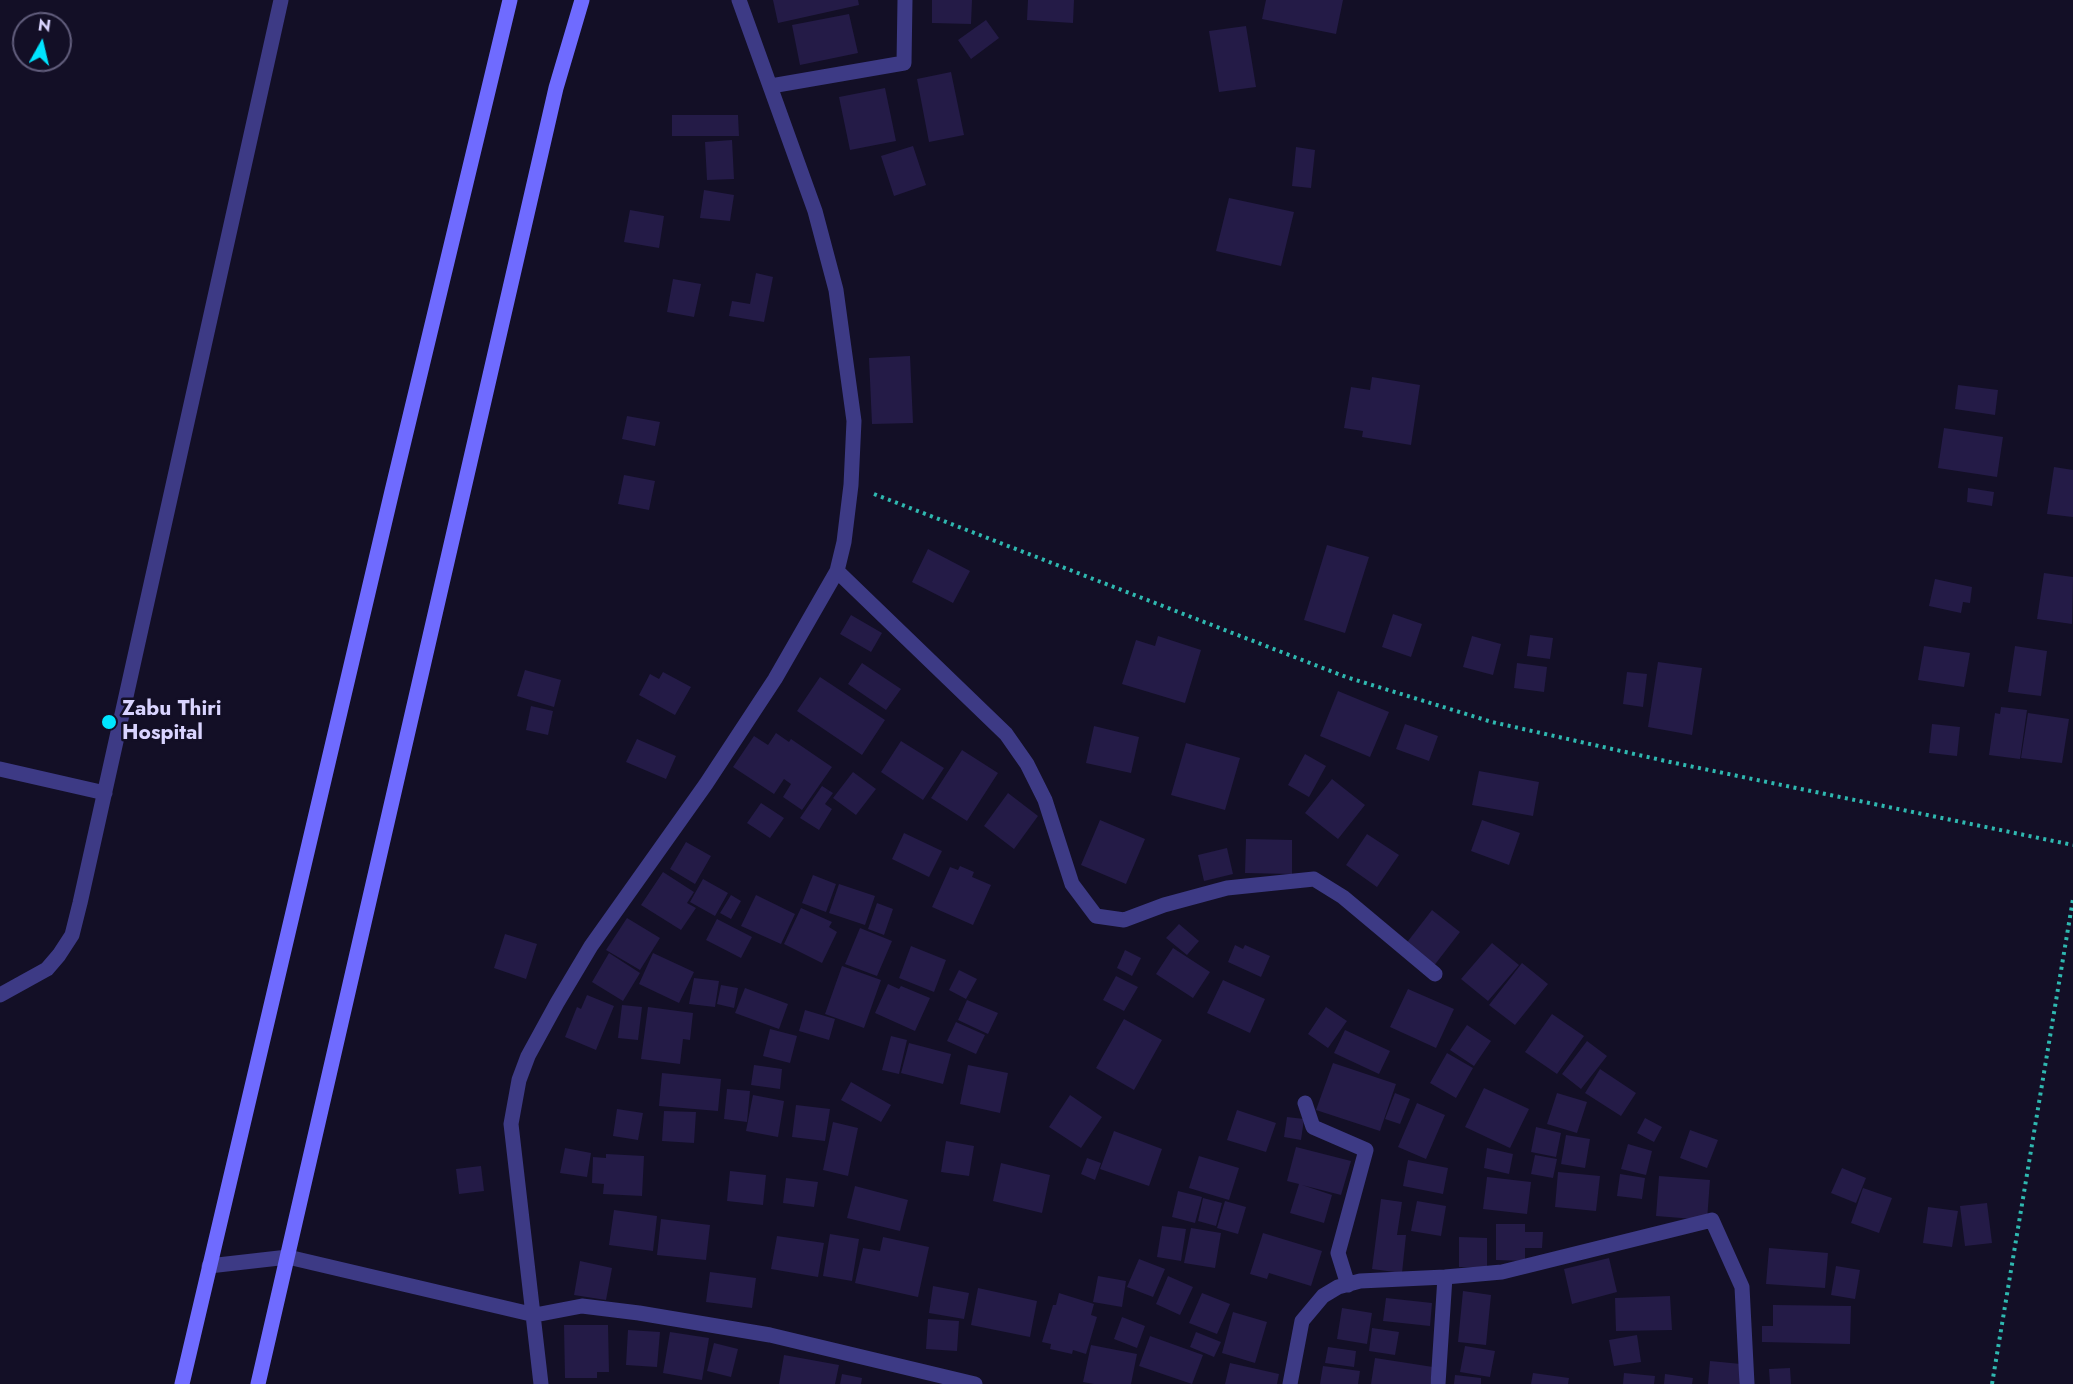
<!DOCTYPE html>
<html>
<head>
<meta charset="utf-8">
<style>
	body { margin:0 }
	#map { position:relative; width:2073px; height:1384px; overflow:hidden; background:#130f26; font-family:Jost,sans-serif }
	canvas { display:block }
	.north { position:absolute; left:12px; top:12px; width:60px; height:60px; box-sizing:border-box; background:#130f26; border:2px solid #625e7d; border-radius:50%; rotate:8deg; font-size:16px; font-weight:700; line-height:24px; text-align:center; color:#d9d4ff }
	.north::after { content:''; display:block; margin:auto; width:21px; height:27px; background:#00e5ff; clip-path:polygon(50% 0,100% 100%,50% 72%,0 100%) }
</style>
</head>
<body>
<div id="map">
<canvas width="2073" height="1384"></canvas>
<div class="north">N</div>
</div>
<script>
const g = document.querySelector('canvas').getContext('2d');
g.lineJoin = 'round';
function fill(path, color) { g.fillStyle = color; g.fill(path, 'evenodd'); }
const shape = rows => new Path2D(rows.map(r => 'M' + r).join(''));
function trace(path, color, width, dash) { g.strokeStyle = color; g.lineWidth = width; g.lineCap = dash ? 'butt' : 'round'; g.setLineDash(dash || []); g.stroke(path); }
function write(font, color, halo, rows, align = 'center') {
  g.font = font + ' Jost,sans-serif'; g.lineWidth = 5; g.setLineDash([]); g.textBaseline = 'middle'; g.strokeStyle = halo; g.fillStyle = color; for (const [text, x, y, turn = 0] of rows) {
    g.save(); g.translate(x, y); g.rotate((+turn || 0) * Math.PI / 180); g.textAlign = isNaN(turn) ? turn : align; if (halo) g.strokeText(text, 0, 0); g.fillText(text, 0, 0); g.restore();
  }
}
const building = shape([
	[773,0,858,0,859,5,778,23],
	[932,0,972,0,971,24,932,23],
	[1028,0,1074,0,1073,23,1027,20],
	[1266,0,1343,0,1336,34,1262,19],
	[849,14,858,53,800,65,792,25],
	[986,20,999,38,971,59,958,40],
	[1246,26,1256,87,1219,92,1209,31],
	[951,72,964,135,929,142,917,79],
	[885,88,896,141,850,150,839,97],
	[672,115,738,115,739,136,672,136],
	[732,140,734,179,707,180,705,142],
	[913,146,926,185,894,196,881,156],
	[1296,147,1315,150,1311,188,1292,186],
	[704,190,734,195,730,221,700,218],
	[1229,198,1294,212,1281,266,1216,251],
	[630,210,664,216,659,248,624,242],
	[756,273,773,277,764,322,729,316,732,301,750,304],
	[673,279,701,284,694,317,667,312],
	[910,356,913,423,872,424,869,358],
	[1372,377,1420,385,1411,445,1362,437,1363,431,1344,428,1351,387,1370,390],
	[1958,385,1998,390,1995,415,1955,409],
	[627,416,660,422,655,446,622,439],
	[1944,428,2003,437,1997,477,1938,468],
	[2054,467,2073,470,2073,517,2047,514],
	[624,475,655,481,649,510,618,504],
	[1968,488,1994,492,1992,506,1967,502],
	[1327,545,1369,557,1345,633,1304,620],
	[928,549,970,571,953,603,912,582],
	[2044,573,2073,577,2072,624,2037,619],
	[1935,579,1972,587,1970,603,1963,602,1961,613,1929,606],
	[1393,614,1422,624,1411,657,1382,647],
	[851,615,882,633,871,652,840,634],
	[1530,635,1553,638,1550,659,1527,656],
	[1158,636,1201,650,1185,703,1122,684,1136,640,1155,646],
	[1472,636,1501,644,1493,675,1463,667],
	[1924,646,1970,653,1964,687,1918,680],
	[2015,646,2047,651,2041,696,2008,692],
	[1658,662,1702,668,1692,735,1648,727],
	[862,663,901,689,886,710,848,684],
	[1517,663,1547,667,1544,692,1514,688],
	[525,670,561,680,554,707,517,696],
	[663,672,691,687,675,715,639,695,650,674,659,679],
	[1627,672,1647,674,1643,707,1623,704],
	[820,677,885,720,862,755,797,711],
	[1338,691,1389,712,1370,757,1320,736],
	[531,706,553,711,548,735,526,730],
	[2001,707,2027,710,2020,759,1989,755,1995,713,2000,714],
	[2028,713,2069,719,2062,763,2021,758],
	[1405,724,1438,736,1429,761,1396,749],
	[1932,724,1960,727,1957,756,1929,753],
	[1094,726,1139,737,1131,773,1086,763],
	[776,733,789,742,791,739,832,767,802,810,783,797,791,784,784,779,774,794,733,767,754,736,768,745],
	[637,739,676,756,666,779,626,762],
	[901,741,944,768,923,800,881,772],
	[1186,743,1240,758,1225,810,1171,795],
	[962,750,998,773,967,821,931,798],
	[1305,754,1326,766,1309,797,1288,785],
	[1479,771,1539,782,1533,816,1472,805],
	[853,772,876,789,856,815,833,798],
	[1332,779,1365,805,1338,839,1305,813],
	[822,786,833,793,825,804,832,809,819,830,800,818],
	[1008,793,1038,816,1014,849,984,826],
	[761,803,784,818,770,838,747,823],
	[1100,820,1145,839,1126,884,1081,865],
	[1482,820,1520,833,1509,865,1471,851],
	[904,833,942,851,929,877,892,859],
	[1367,834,1399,855,1377,887,1346,865],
	[1246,839,1292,840,1292,874,1245,873],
	[686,842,711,856,695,884,670,869],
	[1227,848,1233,874,1204,881,1198,855],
	[960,866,974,872,972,877,991,885,973,925,932,907,950,867,958,870],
	[663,872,694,892,687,903,696,908,681,930,641,905],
	[813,875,836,884,826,912,802,903],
	[703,879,728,893,715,916,690,902],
	[839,884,875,896,865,925,829,913],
	[731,895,741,901,731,919,720,913],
	[756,895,795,914,781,944,741,926],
	[877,903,893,909,884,935,868,929],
	[801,908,832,922,829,927,837,932,822,963,784,944],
	[1432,910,1460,932,1433,967,1405,945],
	[627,918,660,938,640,970,606,950],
	[717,919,752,937,741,958,706,940],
	[1179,924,1199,941,1187,955,1166,938],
	[860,928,892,941,877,976,845,964],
	[505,934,537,944,526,979,494,968],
	[1492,943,1519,965,1488,1001,1461,979],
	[1235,945,1243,949,1245,945,1270,956,1261,977,1228,962],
	[911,946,946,960,934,992,899,978],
	[1173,948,1210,972,1193,998,1156,974],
	[1125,950,1141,958,1132,976,1117,968],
	[609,953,640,973,623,1001,592,982],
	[653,953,694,972,679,1003,639,984],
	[1522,963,1548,984,1515,1025,1489,1005],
	[842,966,881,980,864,1028,825,1014],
	[959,970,977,979,966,999,949,990],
	[1116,976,1138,987,1124,1011,1103,1000],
	[694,978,719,981,715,1007,689,1004],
	[1223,980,1265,999,1250,1033,1207,1013],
	[888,984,899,989,901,986,930,998,915,1031,875,1013],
	[721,985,738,988,734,1008,717,1004],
	[745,988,788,1004,779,1029,735,1013],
	[1408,989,1454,1009,1436,1048,1390,1027],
	[587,995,614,1006,596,1050,565,1037,577,1007,581,1009],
	[967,1000,998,1013,988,1034,958,1020],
	[622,1005,642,1007,638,1040,618,1038],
	[648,1007,693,1013,690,1040,683,1039,680,1064,641,1059],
	[1326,1007,1347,1021,1328,1048,1308,1034],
	[805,1010,835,1019,829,1040,799,1031],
	[1552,1014,1584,1036,1557,1074,1525,1052],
	[1124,1019,1162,1040,1134,1090,1096,1068],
	[956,1022,985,1035,976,1054,947,1041],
	[1467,1025,1491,1041,1474,1066,1450,1050],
	[770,1029,797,1036,790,1063,763,1056],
	[1345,1030,1390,1051,1379,1074,1334,1053],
	[891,1036,907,1040,899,1074,882,1070],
	[1587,1041,1607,1056,1581,1089,1562,1074],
	[909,1043,951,1054,943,1084,901,1073],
	[1447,1053,1473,1068,1456,1098,1430,1083],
	[1333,1063,1396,1084,1380,1131,1316,1110],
	[754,1065,782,1069,780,1089,751,1085],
	[968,1065,1008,1073,1000,1113,960,1104],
	[1600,1069,1636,1093,1621,1116,1585,1093],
	[662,1073,721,1079,718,1111,659,1106],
	[851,1082,891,1105,881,1122,841,1100],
	[1484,1088,1529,1109,1510,1148,1465,1127],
	[727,1089,750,1091,747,1122,724,1119],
	[1395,1093,1410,1099,1400,1124,1385,1119],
	[1557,1093,1587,1102,1577,1133,1547,1124],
	[753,1095,784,1101,778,1137,746,1131],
	[1070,1095,1102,1117,1081,1148,1049,1127],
	[1417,1103,1445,1115,1426,1159,1398,1147],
	[796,1105,830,1109,825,1141,792,1137],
	[617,1109,643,1113,638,1140,613,1136],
	[1237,1110,1276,1123,1266,1152,1227,1140],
	[664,1111,696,1112,694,1143,662,1141],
	[1287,1117,1304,1119,1301,1140,1284,1137],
	[1645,1118,1662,1127,1654,1142,1637,1133],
	[833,1122,858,1128,848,1176,823,1170],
	[1536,1127,1561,1133,1556,1157,1531,1152],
	[1690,1130,1718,1140,1707,1168,1680,1158],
	[1114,1131,1162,1149,1149,1186,1100,1169],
	[1566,1135,1590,1139,1585,1168,1561,1164],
	[946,1141,974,1146,969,1176,941,1172],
	[1628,1144,1652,1151,1646,1175,1621,1169],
	[1296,1147,1351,1161,1341,1195,1302,1185,1332,1195,1324,1223,1290,1213,1299,1184,1287,1181],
	[565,1148,591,1153,587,1177,560,1173],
	[1487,1148,1513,1154,1509,1174,1484,1168],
	[606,1154,644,1156,642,1196,603,1194,604,1184,592,1183,593,1157,606,1158],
	[1535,1155,1557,1159,1553,1178,1531,1174],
	[1199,1156,1239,1168,1229,1200,1189,1188],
	[1087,1158,1101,1163,1095,1180,1081,1174],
	[1408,1160,1448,1168,1443,1194,1403,1186],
	[1001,1163,1050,1175,1042,1213,993,1201],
	[481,1166,484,1191,459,1194,456,1169],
	[1842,1168,1866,1178,1856,1203,1831,1193],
	[730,1171,766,1175,763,1205,727,1201],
	[1558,1172,1600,1176,1596,1211,1555,1207],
	[1620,1174,1645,1178,1642,1199,1617,1196],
	[1659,1176,1710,1180,1707,1220,1656,1216],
	[1487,1177,1531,1182,1527,1214,1483,1209],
	[786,1178,818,1182,814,1207,783,1203],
	[855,1186,908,1200,900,1231,847,1218],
	[1863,1188,1892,1198,1879,1233,1851,1223],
	[1178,1191,1202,1197,1195,1223,1172,1217],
	[1203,1198,1222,1203,1216,1226,1198,1221],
	[1381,1199,1402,1202,1397,1235,1406,1235,1402,1273,1372,1269],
	[1225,1201,1246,1207,1238,1234,1217,1228],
	[1417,1201,1446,1206,1441,1236,1411,1231],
	[1987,1203,1992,1243,1965,1246,1960,1206],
	[1928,1207,1958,1211,1952,1247,1923,1243],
	[614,1210,657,1216,653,1251,609,1245],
	[661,1219,710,1225,706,1260,657,1255],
	[1496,1224,1525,1224,1525,1232,1543,1232,1542,1248,1525,1248,1525,1261,1496,1260],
	[1162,1226,1186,1229,1181,1261,1157,1257],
	[1191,1228,1221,1233,1215,1268,1184,1263],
	[1263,1233,1322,1251,1311,1286,1269,1273,1267,1279,1250,1274],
	[830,1234,859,1239,852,1281,823,1276],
	[777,1236,824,1243,818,1277,771,1269],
	[883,1237,929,1247,918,1297,855,1283,863,1248,880,1251],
	[1459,1237,1487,1238,1487,1267,1459,1267],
	[1769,1248,1828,1253,1825,1288,1766,1284],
	[1609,1258,1617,1292,1572,1304,1564,1269],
	[1139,1259,1165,1269,1153,1297,1127,1287],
	[580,1261,612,1268,606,1300,574,1295],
	[1836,1266,1860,1270,1855,1299,1831,1295],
	[710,1272,756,1278,752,1308,706,1302],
	[1098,1276,1126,1281,1122,1307,1093,1302],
	[1168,1276,1193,1287,1180,1315,1156,1304],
	[933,1286,969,1293,964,1319,929,1313],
	[978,1288,1037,1301,1030,1337,971,1325],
	[1463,1291,1491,1295,1486,1345,1458,1342],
	[1059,1293,1094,1304,1091,1315,1097,1317,1086,1354,1073,1350,1072,1354,1050,1349,1051,1344,1042,1342,1053,1305,1056,1305],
	[1202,1293,1230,1304,1217,1334,1189,1323],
	[1670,1296,1672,1330,1616,1331,1615,1298],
	[1386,1298,1432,1303,1430,1326,1383,1321],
	[1773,1305,1851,1306,1850,1344,1762,1342,1762,1326,1773,1326],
	[1342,1308,1372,1313,1367,1344,1337,1339],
	[1233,1312,1267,1322,1255,1363,1222,1353],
	[1122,1317,1145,1326,1137,1348,1114,1339],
	[928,1319,959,1321,957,1351,926,1349],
	[564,1325,608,1325,609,1372,597,1372,597,1378,565,1378],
	[1372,1328,1399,1332,1395,1355,1369,1351],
	[628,1330,660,1332,657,1367,626,1365],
	[670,1332,709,1338,702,1380,663,1373],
	[1196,1332,1221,1342,1214,1357,1190,1347],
	[1637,1335,1641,1362,1614,1366,1609,1340],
	[1150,1336,1203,1355,1192,1384,1139,1366],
	[714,1343,738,1349,731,1377,707,1371],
	[1091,1345,1137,1354,1131,1384,1094,1384,1083,1382],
	[1465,1346,1495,1351,1490,1377,1460,1372],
	[1328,1347,1356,1351,1354,1367,1325,1363],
	[784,1355,839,1365,835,1384,779,1384],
	[1375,1358,1433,1367,1430,1384,1371,1384],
	[1710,1361,1741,1364,1739,1384,1708,1384],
	[1230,1363,1279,1374,1277,1384,1225,1384],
	[1323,1366,1360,1371,1358,1384,1320,1384],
	[1790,1368,1791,1384,1770,1384,1769,1369],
	[1533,1373,1569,1378,1568,1384,1531,1384],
	[1624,1373,1655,1376,1654,1384,1623,1384],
	[842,1374,862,1378,861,1384,840,1384],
	[1665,1374,1693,1378,1692,1384,1664,1384],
	[1455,1375,1481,1378,1481,1384,1454,1384]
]);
const path = shape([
	[874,494,1346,677,1492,722,1670,762,2073,845],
	[1992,1384,2073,899]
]);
const minor = shape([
	[771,86,904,63,905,0],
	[837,571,1006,734,1027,764,1045,800,1072,884,1096,916,1124,920,1164,905,1227,888,1314,879,1343,897,1435,974],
	[0,769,105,793],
	[0,995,47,969,59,955,72,935,80,903,281,0],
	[1305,1103,1313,1127,1366,1150,1338,1253,1348,1285],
	[209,1266,288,1257,535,1315,582,1306,639,1313,770,1335,975,1384],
	[541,1384,511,1124,519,1080,528,1056,557,1003,591,946,706,784,775,679,837,571,844,542,851,485,854,421,836,290,815,211,739,0],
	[1290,1384,1302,1321,1323,1296,1338,1287,1360,1281,1445,1277,1502,1272,1712,1220,1742,1287,1747,1384],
	[1438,1384,1445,1277]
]);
const secondary = shape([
	[182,1384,392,491,510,0],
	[258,1384,556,88,582,0]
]);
const markers = [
	[109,722,8,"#00e5ff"]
];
const poiNames = [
	["Zabu Thiri",122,710],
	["Hospital",122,734]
];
fill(building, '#241b47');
trace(path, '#2fb8b0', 4, [3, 4.5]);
trace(minor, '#3d3a85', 15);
trace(secondary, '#6f6bff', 15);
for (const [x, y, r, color] of markers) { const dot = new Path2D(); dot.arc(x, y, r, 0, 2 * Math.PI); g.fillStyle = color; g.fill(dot); trace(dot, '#130f26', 2); }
write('bold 21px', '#d9d4ff', '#130f26', poiNames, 'left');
</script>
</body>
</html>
